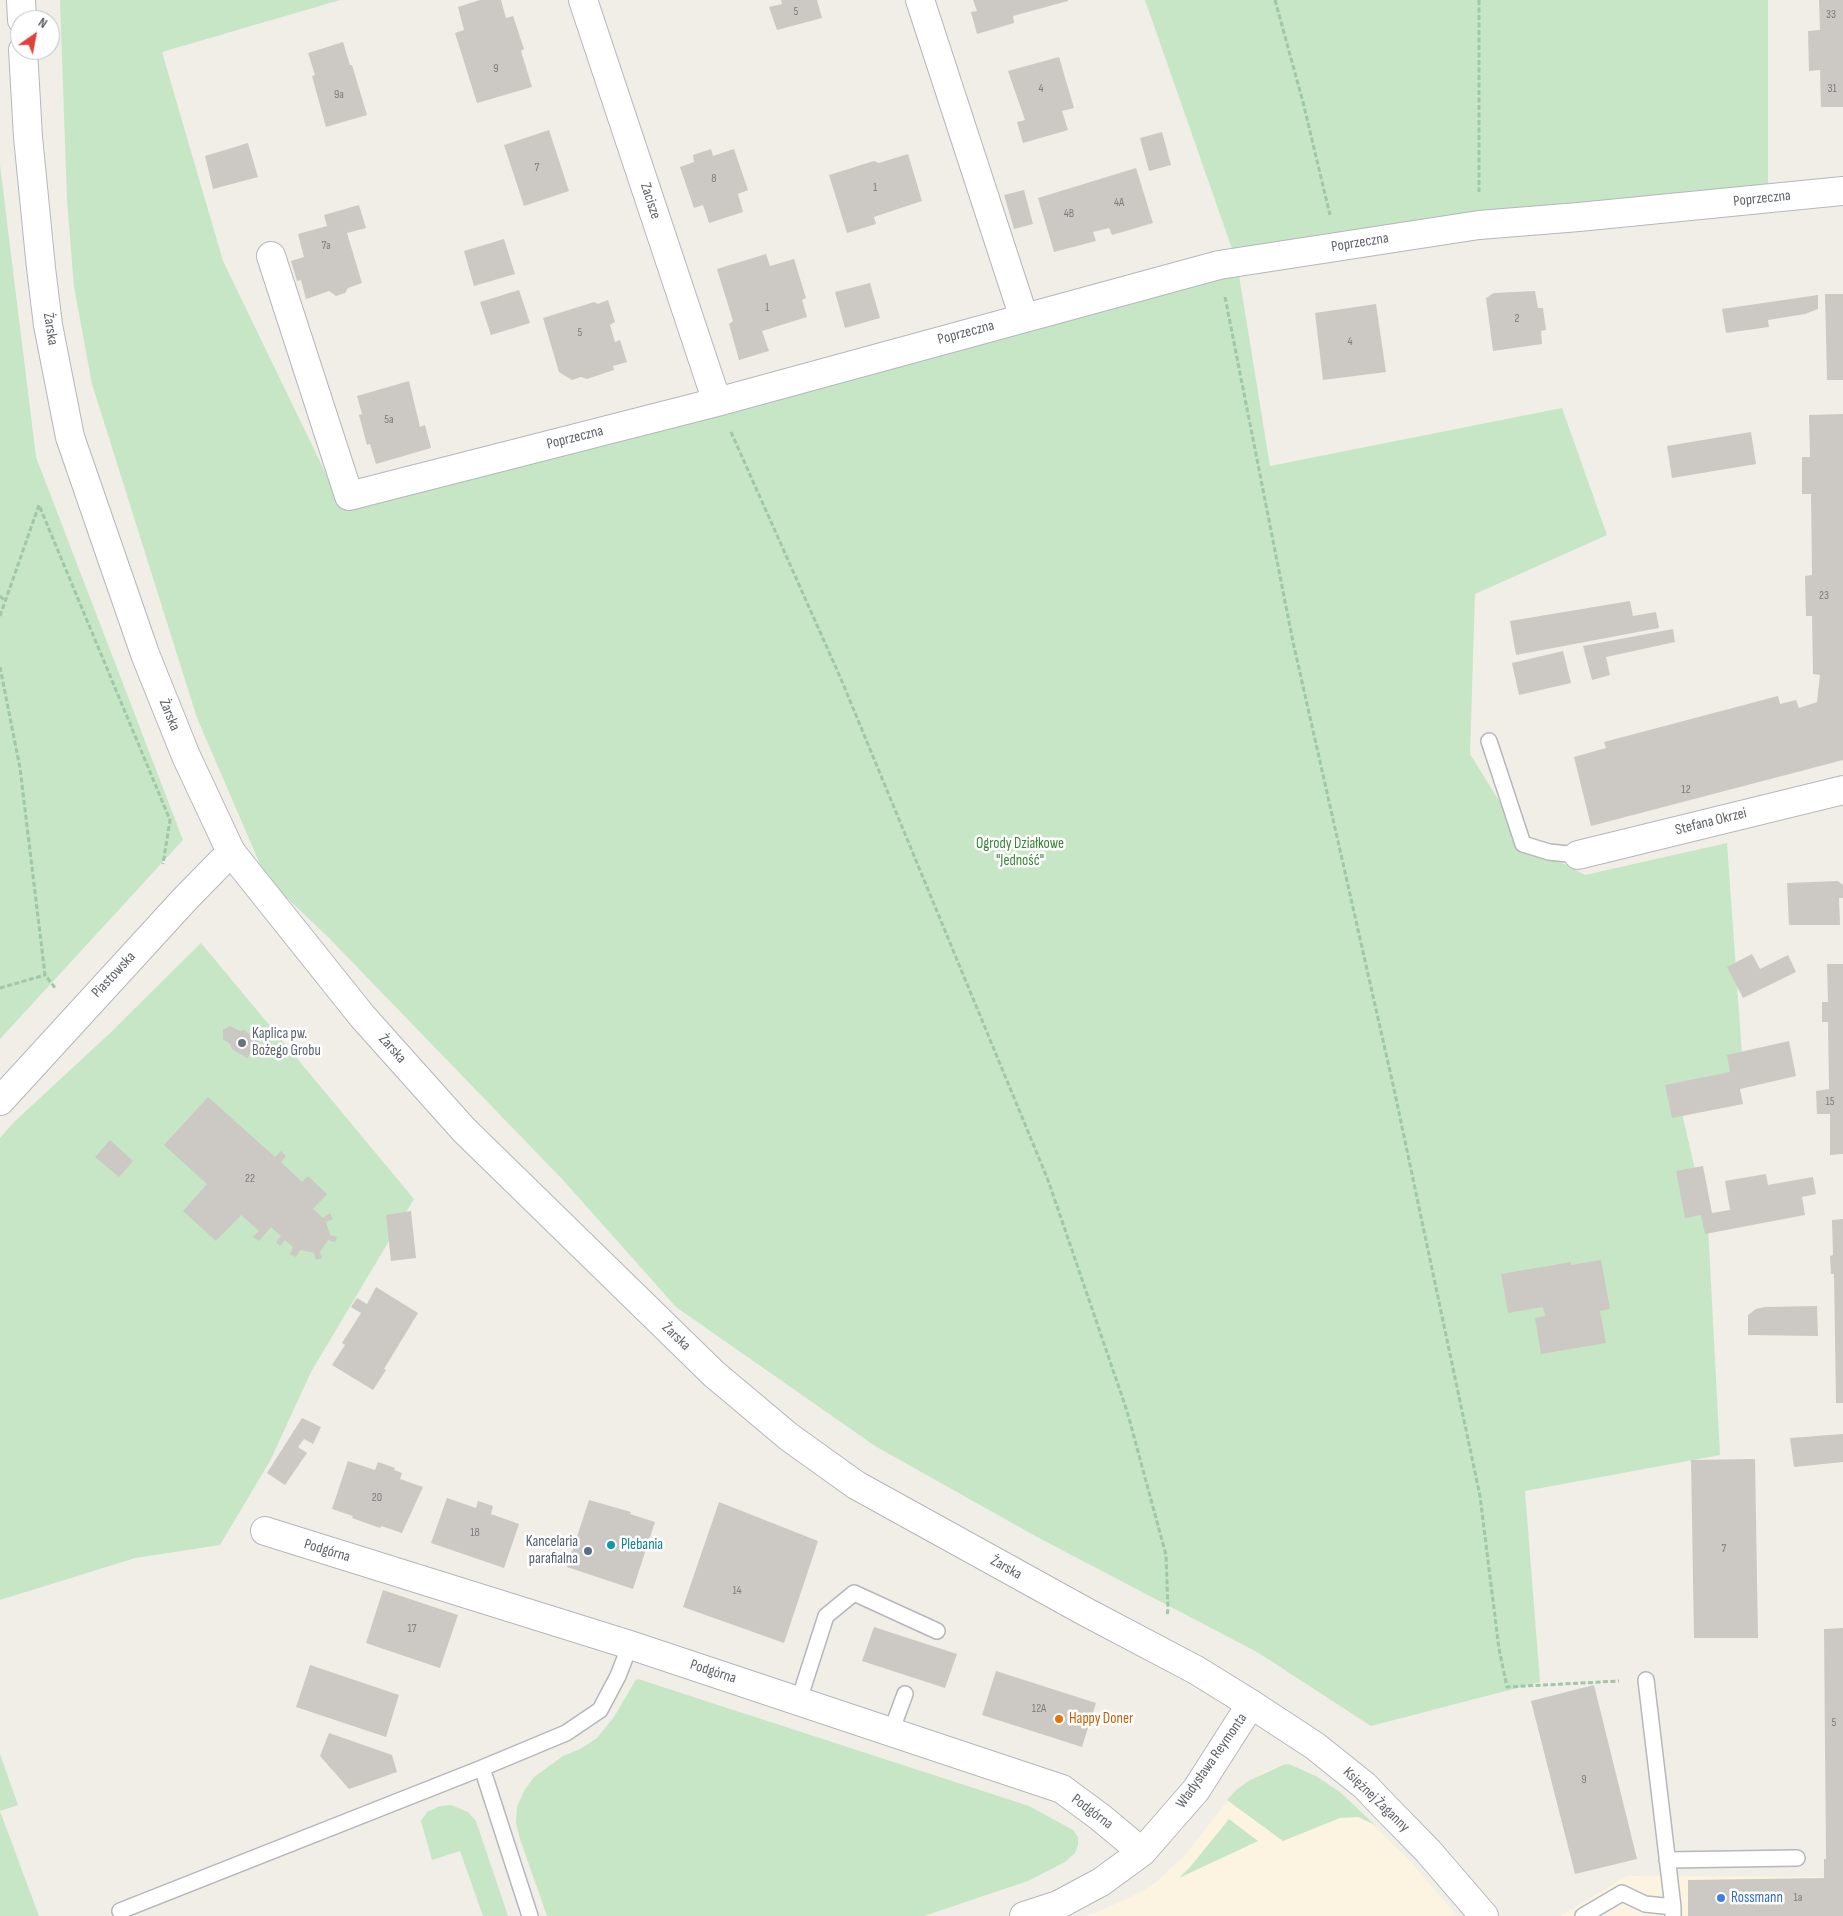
<!DOCTYPE html>
<html>
<head>
<meta charset="utf-8">
<style>
	body { margin:0 }
	#map { position:relative; width:1843px; height:1916px; overflow:hidden; background:#f0eee7; font-family:"Sofia Sans Condensed",sans-serif }
	canvas { display:block }
	.north { position:absolute; left:10px; top:10px; width:50px; height:50px; box-sizing:border-box; background:#fff; border:1px solid #bfc1c2; border-radius:50%; rotate:33deg; font-size:14px; font-weight:700; line-height:20px; text-align:center; color:#5f6367 }
	.north::after { content:''; display:block; margin:auto; width:18px; height:22px; background:#e1413c; clip-path:polygon(50% 0,100% 100%,50% 72%,0 100%) }
</style>
</head>
<body>
<div id="map">
<canvas width="1843" height="1916"></canvas>
<div class="north">N</div>
</div>
<script>
const g = document.querySelector('canvas').getContext('2d');
g.lineJoin = 'round';
function fill(path, color) { g.fillStyle = color; g.fill(path, 'evenodd'); }
const shape = rows => new Path2D(rows.map(r => 'M' + r).join(''));
function trace(path, color, width, dash) { g.strokeStyle = color; g.lineWidth = width; g.lineCap = dash ? 'butt' : 'round'; g.setLineDash(dash || []); g.stroke(path); }
function write(font, color, halo, rows, align = 'center') {
  g.font = font + ' "Sofia Sans Condensed",sans-serif'; g.lineWidth = 5; g.setLineDash([]); g.textBaseline = 'middle'; g.strokeStyle = halo; g.fillStyle = color; for (const [text, x, y, turn = 0] of rows) {
    g.save(); g.translate(x, y); g.rotate((+turn || 0) * Math.PI / 180); g.textAlign = isNaN(turn) ? turn : align; if (halo) g.strokeText(text, 0, 0); g.fillText(text, 0, 0); g.restore();
  }
}
const commercial = shape([
	[1289,1764,1316,1776,1340,1792,1411,1862,1457,1916,1085,1916,1102,1910,1141,1892,1155,1883,1186,1854,1236,1790,1264,1772,1283,1765],
	[1627,1876,1843,1877,1843,1916,1560,1916]
]);
const green = shape([
	[60,0,340,0,162,52,223,261,340,503,1237,263,1145,0,1768,0,1768,196,1237,263,1270,466,1562,408,1607,535,1475,594,1470,754,1526,844,1585,875,1727,843,1743,1069,1676,1087,1708,1226,1720,1455,1525,1491,1540,1682,1371,1726,1257,1652,1037,1537,875,1446,676,1307,563,1180,328,937,266,878,197,718,92,384,74,287,67,200],
	[0,165,36,457,183,840,0,1039],
	[201,943,414,1199,311,1372,270,1461,220,1545,135,1558,0,1600,0,1138,13,1123,109,1034],
	[638,1679,1029,1806,1073,1830,1078,1837,1078,1845,1075,1853,1065,1862,1028,1881,924,1916,547,1916,520,1839,516,1823,517,1807,524,1791,534,1777,563,1756,580,1749,597,1738,614,1717,635,1681],
	[0,1754,18,1805,0,1811,39,1916,0,1916],
	[1289,1764,1316,1776,1340,1792,1375,1825,1358,1817,1340,1818,1283,1841,1227,1800,1236,1790,1250,1780,1283,1765],
	[451,1805,468,1812,476,1821,508,1916,483,1916,460,1851,432,1860,421,1821,427,1812,440,1806],
	[1229,1819,1258,1841,1179,1878,1191,1866]
]);
const building = shape([
	[480,0,501,0,506,18,513,16,524,49,521,51,532,87,477,103,455,33,464,30,458,7],
	[781,0,817,0,822,18,777,30,769,7,782,4],
	[973,0,1068,0,1068,1,1013,16,1014,23,977,34,971,12,977,11],
	[1819,0,1843,0,1843,107,1821,107,1820,70,1809,71,1808,31,1820,30],
	[343,42,350,65,352,65,367,115,326,127,312,76,315,75,308,53],
	[1059,57,1074,108,1062,111,1068,130,1023,143,1017,122,1025,120,1008,71],
	[549,130,569,191,524,206,504,145],
	[1162,132,1171,165,1149,171,1140,138],
	[248,143,258,177,213,189,205,156],
	[711,149,713,156,734,149,748,190,738,194,743,212,709,223,703,205,694,208,680,167,694,162,693,155],
	[908,154,922,201,874,217,876,224,847,233,829,175,874,161,879,163],
	[1136,168,1153,223,1112,235,1109,228,1093,232,1096,241,1054,252,1038,198],
	[1024,190,1033,224,1014,229,1004,195],
	[359,205,366,228,347,233,362,283,348,288,345,293,336,296,329,291,306,299,301,280,297,281,291,261,304,257,298,234,327,226,324,215],
	[504,239,515,274,474,286,464,251],
	[766,254,770,266,794,259,806,298,802,300,807,317,762,331,769,351,739,360,729,324,733,321,717,269],
	[870,283,880,318,845,328,835,292],
	[519,290,530,323,491,335,480,302],
	[1535,291,1538,308,1543,308,1546,330,1541,331,1542,344,1493,351,1486,298,1494,293],
	[1825,294,1843,294,1843,380,1827,380],
	[1818,295,1818,309,1805,314,1768,320,1769,327,1726,333,1722,309],
	[608,300,615,322,610,325,615,342,620,340,627,362,613,366,614,370,587,379,581,377,572,380,559,372,543,318,594,302,598,304],
	[1376,304,1386,372,1323,380,1315,313],
	[409,381,420,427,425,425,431,448,376,464,370,444,367,445,359,415,362,414,357,396],
	[1843,414,1843,760,1591,826,1574,757,1606,748,1604,742,1778,696,1780,704,1796,700,1799,708,1817,702,1820,675,1813,674,1812,616,1806,616,1805,576,1812,575,1811,494,1802,494,1802,457,1810,457,1809,415],
	[1751,432,1756,464,1672,478,1667,446],
	[1630,601,1633,616,1656,612,1659,628,1516,655,1510,621],
	[1673,629,1675,642,1606,657,1610,675,1592,680,1583,646],
	[1563,651,1571,683,1519,695,1512,663],
	[1838,881,1843,885,1843,898,1839,898,1840,925,1789,925,1787,883],
	[1752,954,1760,969,1788,955,1796,972,1743,998,1727,967],
	[1827,964,1843,964,1843,1154,1830,1155,1830,1114,1817,1114,1816,1091,1829,1089,1828,1022,1822,1022,1822,1002,1828,1002],
	[230,1026,240,1031,244,1030,259,1041,247,1058,232,1049,230,1044,223,1039,223,1030],
	[1789,1041,1796,1076,1740,1089,1743,1104,1672,1118,1665,1085,1730,1072,1727,1055],
	[208,1097,275,1157,281,1151,286,1156,281,1162,302,1182,308,1176,327,1194,313,1209,323,1218,330,1213,333,1219,326,1222,330,1235,337,1237,335,1242,328,1240,320,1252,322,1258,316,1260,314,1253,300,1250,296,1257,290,1254,293,1247,285,1240,280,1246,276,1242,281,1236,271,1227,259,1241,253,1237,259,1231,241,1215,216,1241,183,1211,207,1184,164,1145],
	[110,1140,133,1161,119,1177,95,1157],
	[1703,1166,1712,1213,1730,1210,1725,1181,1766,1174,1768,1185,1813,1177,1816,1194,1802,1197,1805,1215,1705,1234,1701,1215,1685,1218,1676,1171],
	[411,1211,416,1258,391,1261,386,1215],
	[1843,1219,1843,1403,1836,1403,1834,1274,1831,1274,1830,1256,1833,1255,1832,1220],
	[1601,1260,1610,1309,1600,1311,1606,1343,1541,1354,1535,1318,1545,1316,1543,1307,1508,1313,1501,1274,1571,1262,1571,1265],
	[376,1287,418,1313,384,1369,386,1370,373,1390,332,1365,345,1345,342,1343,361,1313,351,1307,357,1298,367,1304],
	[1817,1306,1818,1336,1748,1335,1748,1315,1756,1309,1765,1307],
	[302,1418,321,1427,313,1444,304,1439,298,1447,307,1453,285,1485,267,1473],
	[1843,1434,1843,1462,1794,1467,1790,1438],
	[1755,1459,1758,1638,1694,1638,1691,1460],
	[348,1461,375,1470,378,1462,395,1468,394,1470,402,1473,400,1479,423,1487,402,1533,381,1526,380,1528,352,1518,353,1516,332,1509],
	[447,1498,476,1508,478,1501,493,1506,491,1514,519,1524,504,1568,431,1543],
	[589,1500,631,1512,630,1514,655,1522,633,1589,567,1567],
	[719,1502,818,1541,784,1643,683,1607],
	[383,1590,458,1615,440,1668,366,1643],
	[874,1627,957,1654,945,1688,862,1661],
	[1843,1628,1843,1916,1688,1916,1688,1880,1824,1878,1824,1859,1826,1859,1824,1629],
	[310,1665,399,1695,386,1737,296,1707],
	[996,1671,1096,1703,1082,1747,982,1715],
	[1594,1685,1637,1859,1575,1874,1531,1701],
	[329,1733,392,1755,397,1772,349,1789,320,1756]
]);
const path = shape([
	[1275,0,1303,102,1330,215],
	[1479,0,1479,192],
	[1225,297,1293,642,1394,1089,1480,1496,1499,1649,1507,1687,1619,1681],
	[731,432,841,679,1048,1180,1127,1411,1166,1555,1168,1609,1167,1616],
	[0,596,5,601],
	[0,616,39,505,170,820,163,864],
	[0,667,20,768,45,975,56,989],
	[0,988,45,975]
]);
const service = shape([
	[1489,741,1523,844,1549,852,1578,855],
	[1646,1680,1673,1907],
	[799,1700,826,1616,854,1593,937,1631],
	[891,1732,905,1694],
	[482,1768,566,1733,600,1710,618,1676,630,1645],
	[1667,1860,1797,1858],
	[120,1911,482,1768,530,1916],
	[1583,1916,1622,1893,1645,1904,1673,1907,1673,1916]
]);
const minor = shape([
	[583,0,717,402],
	[920,0,1024,318],
	[271,256,349,496,717,402,1219,265,1479,225,1579,217,1843,191],
	[1578,855,1843,790],
	[0,1101,185,899,231,852],
	[265,1531,630,1645,1062,1789,1100,1817,1142,1852],
	[1024,1916,1058,1905,1101,1882,1142,1852,1196,1790,1251,1704]
]);
const tertiary = shape([
	[21,0,22,20],
	[23,50,28,137,41,268,48,325,70,437,145,654,186,756,231,852,362,1016,464,1130,714,1374,789,1437,856,1485,1086,1612,1196,1670,1251,1704,1315,1746,1365,1786,1384,1806,1428,1851,1484,1916]
]);
const markers = [
	[242,1043,5,"#6b7280"],
	[611,1545,5,"#0f9aa8"],
	[588,1551,5,"#5c6f8a"],
	[1059,1719,5,"#e8710a"],
	[1721,1898,5,"#3f7fe0"]
];
const numberNames = [
	["5",796,12],
	["33",1831,15],
	["9",496,69],
	["4",1041,89],
	["31",1832,89],
	["9a",339,95],
	["7",537,168],
	["8",714,179],
	["1",875,188],
	["4A",1119,203],
	["4B",1069,214],
	["7a",326,246],
	["1",767,308],
	["2",1517,319],
	["5",580,333],
	["4",1350,342],
	["5a",389,420],
	["23",1824,596],
	["12",1686,790],
	["15",1830,1102],
	["22",250,1179],
	["20",377,1498],
	["18",475,1533],
	["7",1724,1549],
	["14",737,1591],
	["17",412,1629],
	["12A",1039,1709],
	["5",1834,1723],
	["9",1584,1780],
	["1a",1798,1898]
];
const streetNames = [
	["Poprzeczna",1762,199,-6],
	["Zacisze",650,201,72],
	["Poprzeczna",1360,243,-9],
	["Żarska",50,329,81],
	["Poprzeczna",966,333,-15],
	["Poprzeczna",575,438,-14],
	["Żarska",169,715,68],
	["Stefana Okrzei",1711,822,-14],
	["Piastowska",114,975,-47],
	["Żarska",392,1049,48],
	["Żarska",676,1337,44],
	["Podgórna",327,1551,17],
	["Żarska",1006,1568,29],
	["Podgórna",713,1672,18],
	["Władysława Reymonta",1212,1761,-55],
	["Księżnej Żaganny",1376,1800,44],
	["Podgórna",1092,1812,37]
];
const parkNames = [
	["Ogrody Działkowe",1020,844],
	["\"Jedność\"",1020,861]
];
const worshipNames = [
	["Kaplica pw.",252,1034],
	["Bożego Grobu",252,1051]
];
const serviceNames = [
	["Kancelaria",578,1542],
	["parafialna",578,1559]
];
const cultureNames = [
	["Plebania",621,1545]
];
const foodNames = [
	["Happy Doner",1069,1719]
];
const shopNames = [
	["Rossmann",1731,1898]
];
fill(commercial, '#fcf4e0');
fill(green, '#c7e6c5');
fill(building, '#ccc9c4');
trace(service, '#b4b7bb', 18);
trace(minor, '#b4b7bb', 30);
trace(tertiary, '#b4b7bb', 30);
trace(path, '#9fc7a8', 3, [5, 2.5]);
trace(service, '#fff', 15);
trace(minor, '#fff', 28);
trace(tertiary, '#fff', 28);
for (const [x, y, r, color] of markers) { const dot = new Path2D(); dot.arc(x, y, r, 0, 2 * Math.PI); g.fillStyle = color; g.fill(dot); trace(dot, '#fff', 2); }
write('12px', '#7a7c7e', null, numberNames);
write('15px', '#5f6367', '#fff', streetNames);
write('15px', '#398339', '#fff', parkNames);
write('15px', '#5b616d', '#fff', worshipNames, 'left');
write('15px', '#4e5e75', '#fff', serviceNames, 'right');
write('15px', '#0d838f', '#fff', cultureNames, 'left');
write('15px', '#c56008', '#fff', foodNames, 'left');
write('15px', '#366cbe', '#fff', shopNames, 'left');
</script>
</body>
</html>
